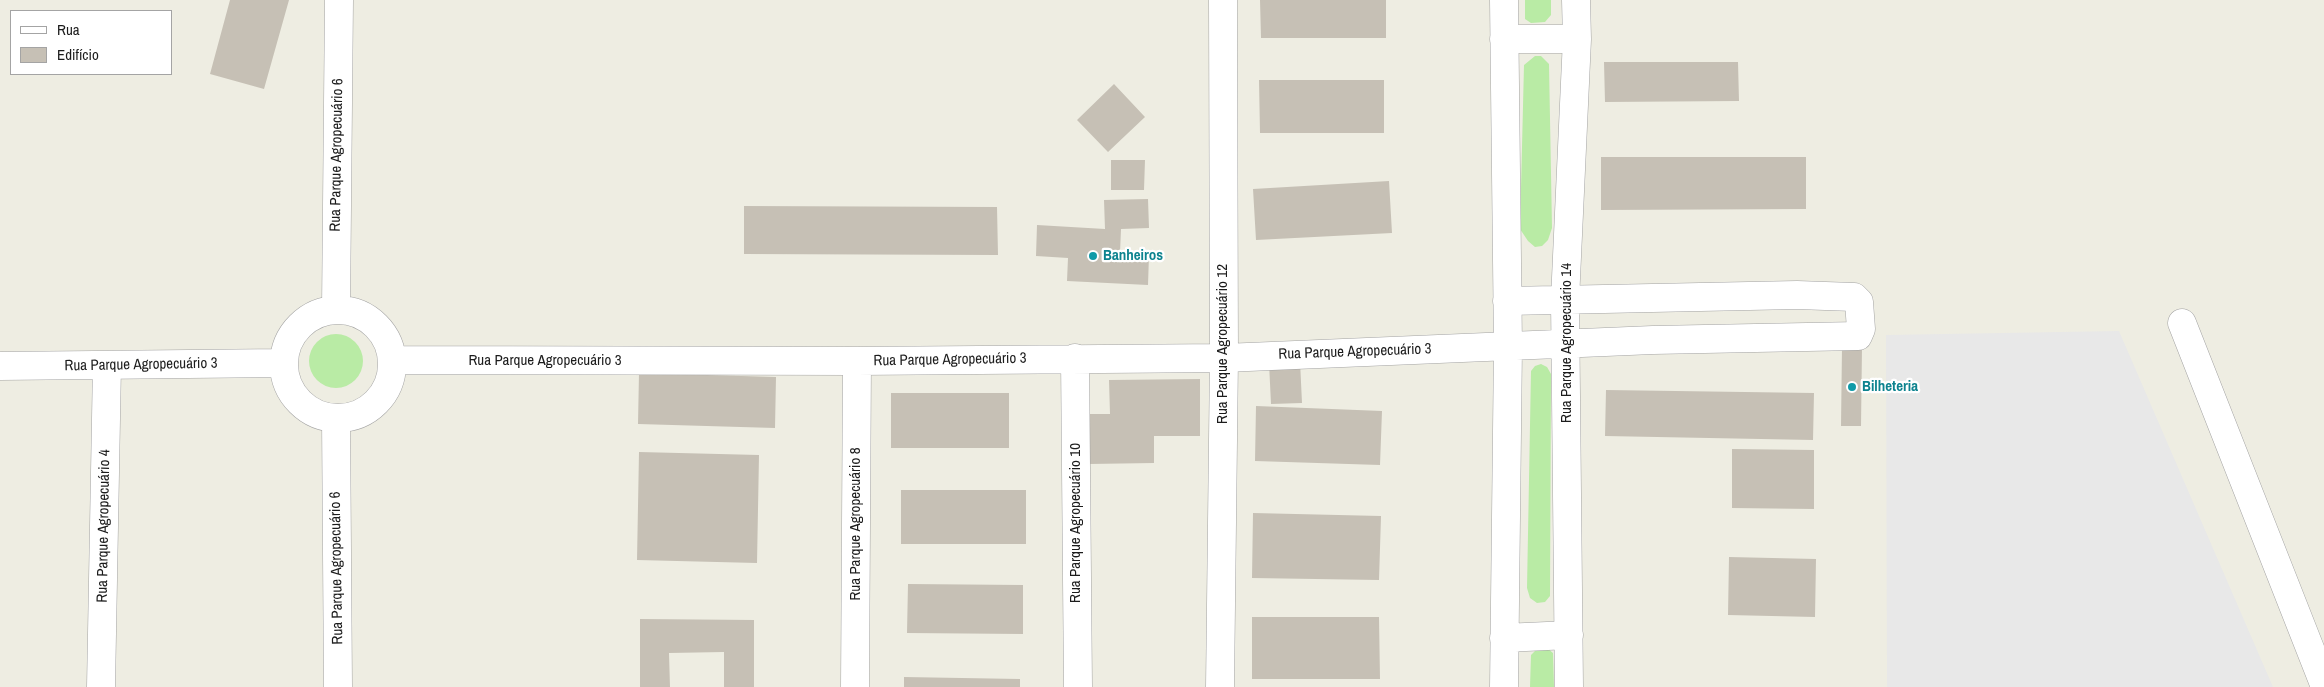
<!DOCTYPE html>
<html>
<head>
<meta charset="utf-8">
<style>
	body { margin:0 }
	#map { position:relative; width:2324px; height:687px; overflow:hidden; background:#eeede2; font-family:"Archivo Narrow",sans-serif }
	canvas { display:block }
	.legend { position:absolute; left:10px; top:10px; width:162px; height:65px; box-sizing:border-box; background:#fff; border:1px solid #a4a4a4; margin:0; padding:6px 9px; list-style:none; font-size:15px; color:#1c1c1c }
	.legend li { display:flex; align-items:center; gap:10px; height:25px }
	.legend b { width:25px; border:1px solid #a4a4a4 }
</style>
</head>
<body>
<div id="map">
<canvas width="2324" height="687"></canvas>
<ul class="legend">
<li><b style="height:6px;background:#fff"></b>Rua</li>
<li><b style="height:14px;background:#c6c0b5"></b>Edifício</li>
</ul>
</div>
<script>
const g = document.querySelector('canvas').getContext('2d');
g.lineJoin = 'round';
function fill(path, color) { g.fillStyle = color; g.fill(path, 'evenodd'); }
const shape = rows => new Path2D(rows.map(r => 'M' + r).join(''));
function trace(path, color, width, dash) { g.strokeStyle = color; g.lineWidth = width; g.lineCap = dash ? 'butt' : 'round'; g.setLineDash(dash || []); g.stroke(path); }
function write(font, color, halo, rows, align = 'center') {
  g.font = font + ' "Archivo Narrow",sans-serif'; g.lineWidth = 4.5; g.setLineDash([]); g.textBaseline = 'middle'; g.strokeStyle = halo; g.fillStyle = color; for (const [text, x, y, turn = 0] of rows) {
    g.save(); g.translate(x, y); g.rotate((+turn || 0) * Math.PI / 180); g.textAlign = isNaN(turn) ? turn : align; if (halo) g.strokeText(text, 0, 0); g.fillText(text, 0, 0); g.restore();
  }
}
const grass = shape([
	[1525,0,1551,0,1551,15,1545,22,1531,23,1525,19],
	[1535,56,1541,56,1549,64,1552,228,1548,240,1542,246,1535,247,1528,241,1520,229,1524,65],
	'309 361a27 27 0 1 1 54 0a27 27 0 1 1-54 0Z',
	[1541,364,1547,367,1551,374,1550,596,1545,602,1537,603,1530,598,1527,588,1531,371,1535,366],
	[1539,647,1547,648,1553,653,1554,687,1530,687,1531,655]
]);
const parking = shape([
	[2119,331,2273,687,1887,687,1886,335]
]);
const building = shape([
	[230,0,289,0,264,89,210,74],
	[1260,0,1386,0,1386,38,1261,38],
	[1604,62,1738,62,1739,101,1605,102],
	[1259,80,1384,80,1384,133,1260,133],
	[1114,84,1145,117,1108,152,1077,120],
	[1601,157,1806,157,1806,209,1601,210],
	[1111,160,1145,160,1144,190,1111,190],
	[1389,181,1392,233,1256,240,1253,189],
	[1148,199,1149,228,1121,229,1120,253,1149,255,1148,285,1067,281,1068,258,1036,256,1037,225,1105,229,1104,200],
	[744,206,997,207,998,255,744,254],
	[1842,347,1862,347,1861,426,1841,426],
	[1300,361,1302,403,1271,404,1269,363],
	[639,373,776,377,775,428,638,424],
	[1200,379,1200,436,1154,436,1154,463,1089,464,1089,414,1110,414,1109,380],
	[1606,390,1814,393,1813,440,1605,436],
	[891,393,1009,393,1009,448,891,448],
	[1256,406,1382,411,1380,465,1255,461],
	[1732,449,1814,450,1814,509,1732,508],
	[639,452,759,455,757,563,637,560],
	[901,490,1026,490,1026,544,901,544],
	[1253,513,1381,516,1379,580,1252,578],
	[1729,557,1816,559,1815,617,1728,615],
	[908,584,1023,585,1023,634,907,633],
	[1252,617,1379,617,1380,679,1252,679],
	[640,619,754,620,754,687,724,687,724,652,669,653,670,687,640,687],
	[904,677,1020,679,1020,687,904,687]
]);
const minor = shape([
	[1504,0,1508,346,1504,687],
	[1504,39,1577,39],
	[336,309,339,0],
	'284 364a54 54 0 1 1 108 0a54 54 0 1 1-108 0Z',
	[2182,323,2324,684],
	[1075,358,1078,687],
	[392,360,857,361,1224,358,1653,340,1858,336,1861,329,1859,302,1854,297,1797,295,1507,301],
	[0,366,282,363],
	[336,418,338,687],
	[1504,638,1569,635],
	[101,687,107,365],
	[855,687,857,361],
	[1220,687,1224,358,1223,0],
	[1569,687,1565,300,1577,39,1576,0]
]);
const markers = [
	[1093,256,5,"#0f9aa8"],
	[1852,387,5,"#0f9aa8"]
];
const streetNames = [
	["Rua Parque Agropecuário 6",337,155,-89],
	["Rua Parque Agropecuário 14",1567,343,-90],
	["Rua Parque Agropecuário 12",1223,344,-90],
	["Rua Parque Agropecuário 3",1355,352,-2],
	["Rua Parque Agropecuário 3",950,360,-1],
	["Rua Parque Agropecuário 3",545,361],
	["Rua Parque Agropecuário 3",141,365,-1],
	["Rua Parque Agropecuário 10",1076,523,-90],
	["Rua Parque Agropecuário 8",856,524,-90],
	["Rua Parque Agropecuário 4",104,526,-89],
	["Rua Parque Agropecuário 6",337,568,-91]
];
const cultureNames = [
	["Banheiros",1103,256],
	["Bilheteria",1862,387]
];
fill(grass, '#b9eba5');
fill(parking, '#e8e8e8');
fill(building, '#c6c0b5');
trace(minor, '#a3a3a3', 29);
trace(minor, '#fff', 28);
for (const [x, y, r, color] of markers) { const dot = new Path2D(); dot.arc(x, y, r, 0, 2 * Math.PI); g.fillStyle = color; g.fill(dot); trace(dot, '#fff', 2); }
write('15px', '#1c1c1c', '#fff', streetNames);
write('bold 15px', '#0d838f', '#fff', cultureNames, 'left');
</script>
</body>
</html>
